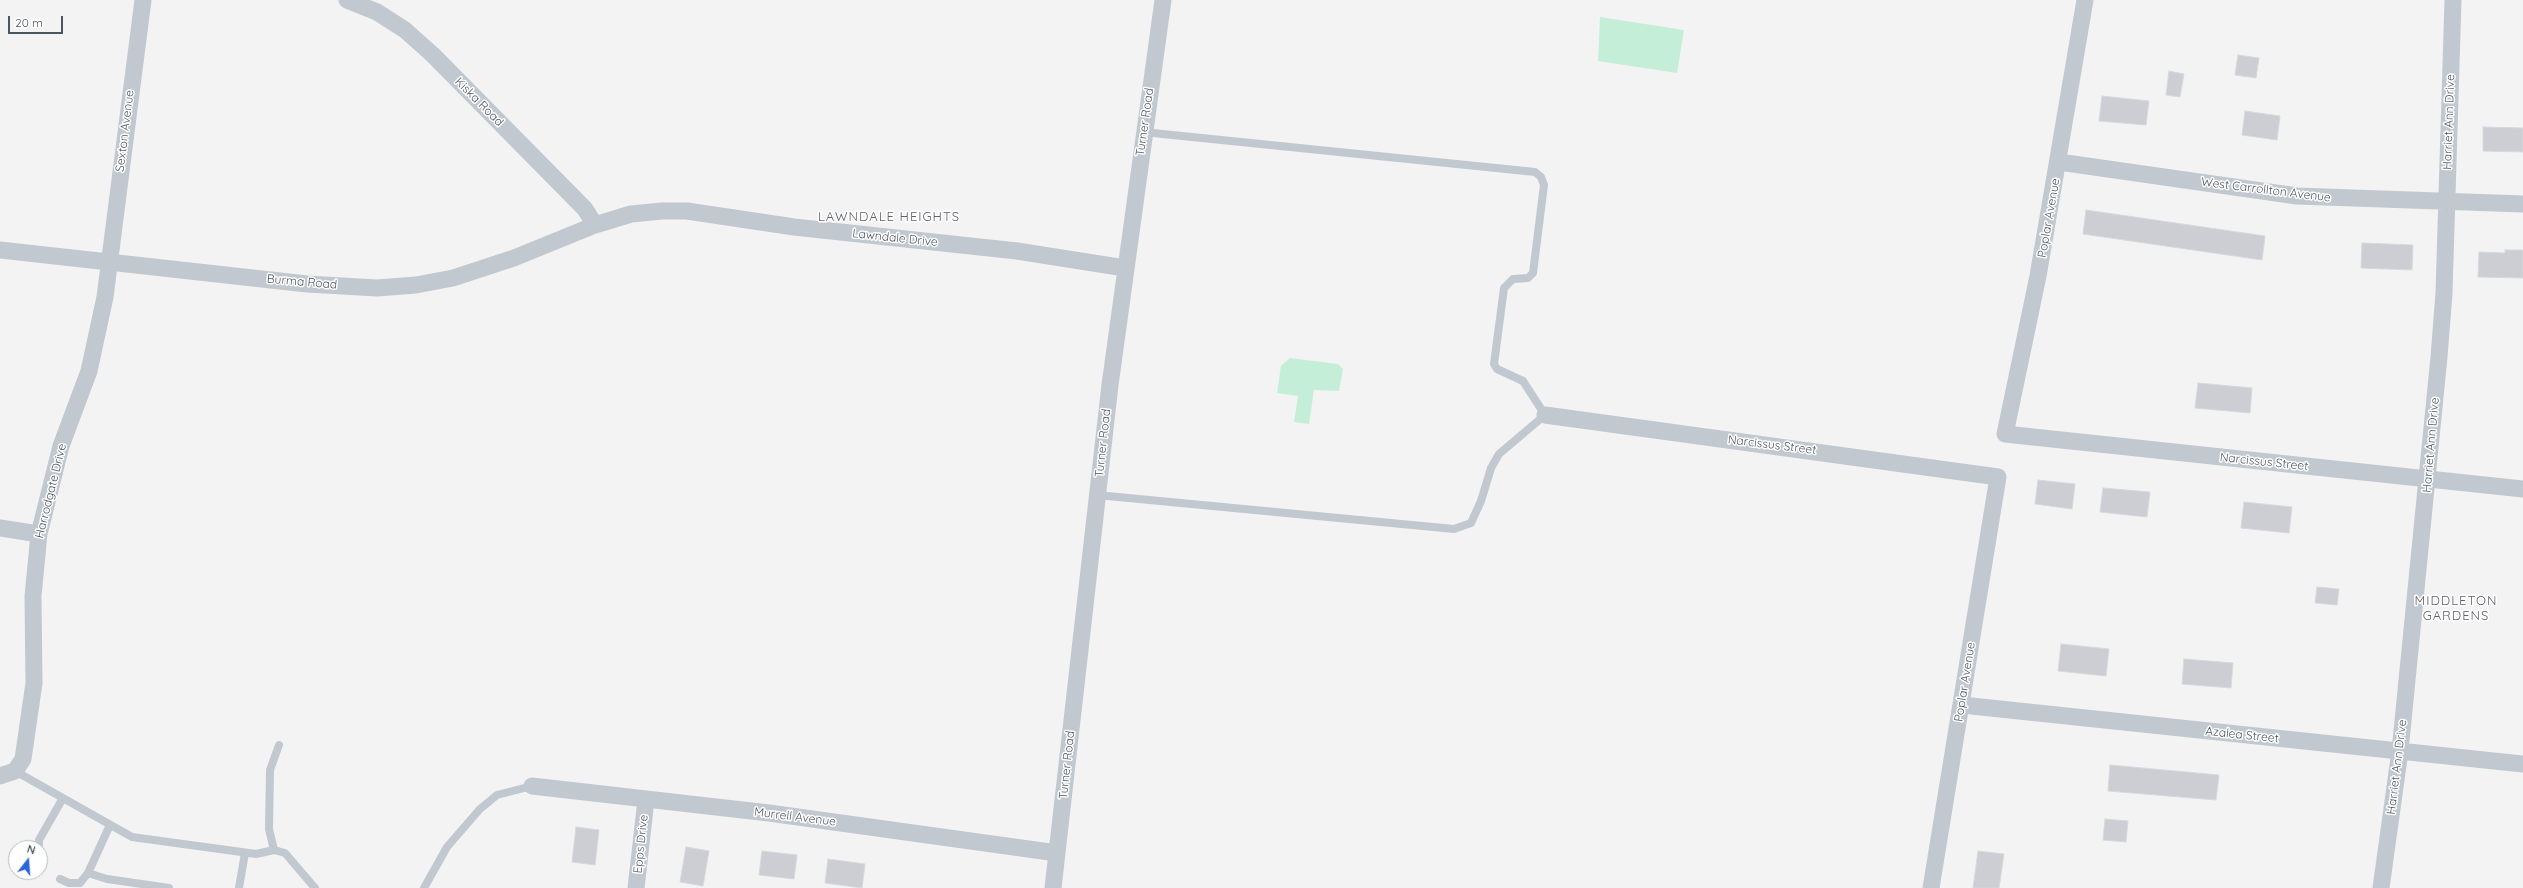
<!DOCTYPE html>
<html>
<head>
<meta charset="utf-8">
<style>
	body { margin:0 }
	#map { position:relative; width:2523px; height:888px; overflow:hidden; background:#f4f3f3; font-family:Quicksand,sans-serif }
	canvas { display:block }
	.north { position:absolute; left:8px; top:840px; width:40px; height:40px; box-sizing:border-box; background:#fff; border:1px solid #b7bbbf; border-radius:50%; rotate:17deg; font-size:11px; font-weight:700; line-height:16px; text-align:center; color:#4b545f }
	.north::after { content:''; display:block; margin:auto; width:14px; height:18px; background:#2763da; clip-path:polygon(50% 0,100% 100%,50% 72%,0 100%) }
	.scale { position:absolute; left:8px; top:16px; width:55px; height:18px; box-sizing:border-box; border:2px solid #4b545f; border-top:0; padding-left:5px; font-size:12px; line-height:14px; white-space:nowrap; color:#4b545f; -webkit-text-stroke:3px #fff; paint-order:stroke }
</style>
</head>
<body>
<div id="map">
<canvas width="2523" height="888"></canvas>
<div class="north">N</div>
<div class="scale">20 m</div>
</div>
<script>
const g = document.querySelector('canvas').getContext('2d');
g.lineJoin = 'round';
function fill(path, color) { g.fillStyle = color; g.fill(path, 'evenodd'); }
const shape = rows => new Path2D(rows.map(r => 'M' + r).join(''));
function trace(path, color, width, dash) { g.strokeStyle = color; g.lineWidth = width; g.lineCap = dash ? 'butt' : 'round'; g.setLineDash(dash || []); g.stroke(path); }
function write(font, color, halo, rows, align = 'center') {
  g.font = font + ' Quicksand,sans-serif'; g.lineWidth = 3; g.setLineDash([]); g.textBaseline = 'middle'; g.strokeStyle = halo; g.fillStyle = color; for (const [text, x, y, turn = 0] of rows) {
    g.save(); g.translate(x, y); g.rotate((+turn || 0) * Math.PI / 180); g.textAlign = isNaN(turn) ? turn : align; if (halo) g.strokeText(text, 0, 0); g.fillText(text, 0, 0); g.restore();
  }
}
const green = shape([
	[1600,17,1684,30,1677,73,1598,61],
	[1290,358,1338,364,1343,369,1339,391,1314,390,1309,424,1294,422,1298,396,1277,393,1281,366]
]);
const building = shape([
	[2238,55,2259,58,2256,78,2235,75,2238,55],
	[2169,71,2184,74,2180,97,2166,95,2169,71],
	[2102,96,2149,101,2146,125,2099,121,2102,96],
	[2245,111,2280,116,2277,140,2242,135,2245,111],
	[2483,127,2523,128,2523,152,2483,151,2483,127],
	[2086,210,2265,236,2262,260,2083,234,2086,210],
	[2362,243,2413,245,2412,270,2361,268,2362,243],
	[2505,250,2523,250,2523,278,2478,277,2479,252,2505,253,2505,250],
	[2198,383,2252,388,2250,413,2195,408,2198,383],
	[2038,480,2075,484,2072,509,2035,504,2038,480],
	[2103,488,2150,492,2147,517,2100,512,2103,488],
	[2244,502,2292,507,2289,533,2241,528,2244,502],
	[2317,587,2339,589,2337,605,2315,603,2317,587],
	[2061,644,2109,649,2106,676,2058,671,2061,644],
	[2184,659,2233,663,2231,688,2182,684,2184,659],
	[2110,765,2219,775,2216,800,2108,791,2110,765],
	[2105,819,2128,821,2126,842,2103,840,2105,819],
	[576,827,599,830,595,865,572,862,576,827],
	[686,847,709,851,703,886,680,882,686,847],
	[762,851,797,855,794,879,759,875,762,851],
	[1978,851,2004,854,1999,888,1973,888,1978,851],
	[828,859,865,864,862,888,825,883,828,859]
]);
const service = shape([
	[1097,495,1454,529,1471,523,1481,501,1491,468,1499,454,1545,415,1523,381,1497,369,1494,364,1504,288,1513,279,1528,278,1533,273,1544,185,1541,177,1535,172,1143,132],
	[15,771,132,837,256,854,274,850,285,853,315,888],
	[39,848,39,840,63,798],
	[274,850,269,829,270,770,279,745],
	[40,853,42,857],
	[88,873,107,879,169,888],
	[60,879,69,883,80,883,88,873,110,825],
	[239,888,245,853],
	[424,888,447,847,480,809,497,795,532,786]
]);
const minor = shape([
	[347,0,377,12,405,30,433,55,585,209,595,225],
	[2085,0,2038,276,2005,434,2523,489],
	[2059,162,2297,196,2523,204],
	[0,250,307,284,377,288,416,285,453,278,514,258,595,225,631,214,662,211,687,211,794,227,1017,251,1125,268],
	[1545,415,1998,477,1931,888],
	[0,528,39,534],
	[1962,705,2523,764],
	[0,776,15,771,23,759,34,683,33,596,39,534,61,446,89,371,105,297,143,0],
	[532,786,769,813,1057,853],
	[636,888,646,800],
	[1053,888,1110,385,1163,0],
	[2381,888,2400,751,2439,357,2444,293,2453,0]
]);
const streetNames = [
	["Kiska Road",479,102,45],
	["Turner Road",1145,122,-82],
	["Harriet Ann Drive",2449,122,-88],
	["Sexton Avenue",125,131,-83],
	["West Carrollton Avenue",2266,190,7],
	["Poplar Avenue",2049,218,-80],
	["Lawndale Drive",895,238,6],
	["Burma Road",302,282,5],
	["Turner Road",1103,443,-84],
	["Narcissus Street",1772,445,7],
	["Harriet Ann Drive",2431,445,-85],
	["Narcissus Street",2264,462,6],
	["Harrodgate Drive",51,491,-76],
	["Poplar Avenue",1965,682,-81],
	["Azalea Street",2242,735,6],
	["Turner Road",1067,765,-84],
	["Harriet Ann Drive",2397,767,-83],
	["Murrell Avenue",795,817,7],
	["Epps Drive",641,844,-84]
];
const neighbourhoodNames = [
	["LAWNDALE HEIGHTS",889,217],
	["MIDDLETON",2456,601],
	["GARDENS",2456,616]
];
fill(green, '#c5eed9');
fill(building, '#cdced4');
trace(building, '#d7d8dd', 1);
trace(service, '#c1c8d0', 8);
trace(minor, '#c1c8d0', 17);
write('12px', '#4b545f', '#fff', streetNames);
g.letterSpacing = '1px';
write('13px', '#5f6267', '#fff', neighbourhoodNames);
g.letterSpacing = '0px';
</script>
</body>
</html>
